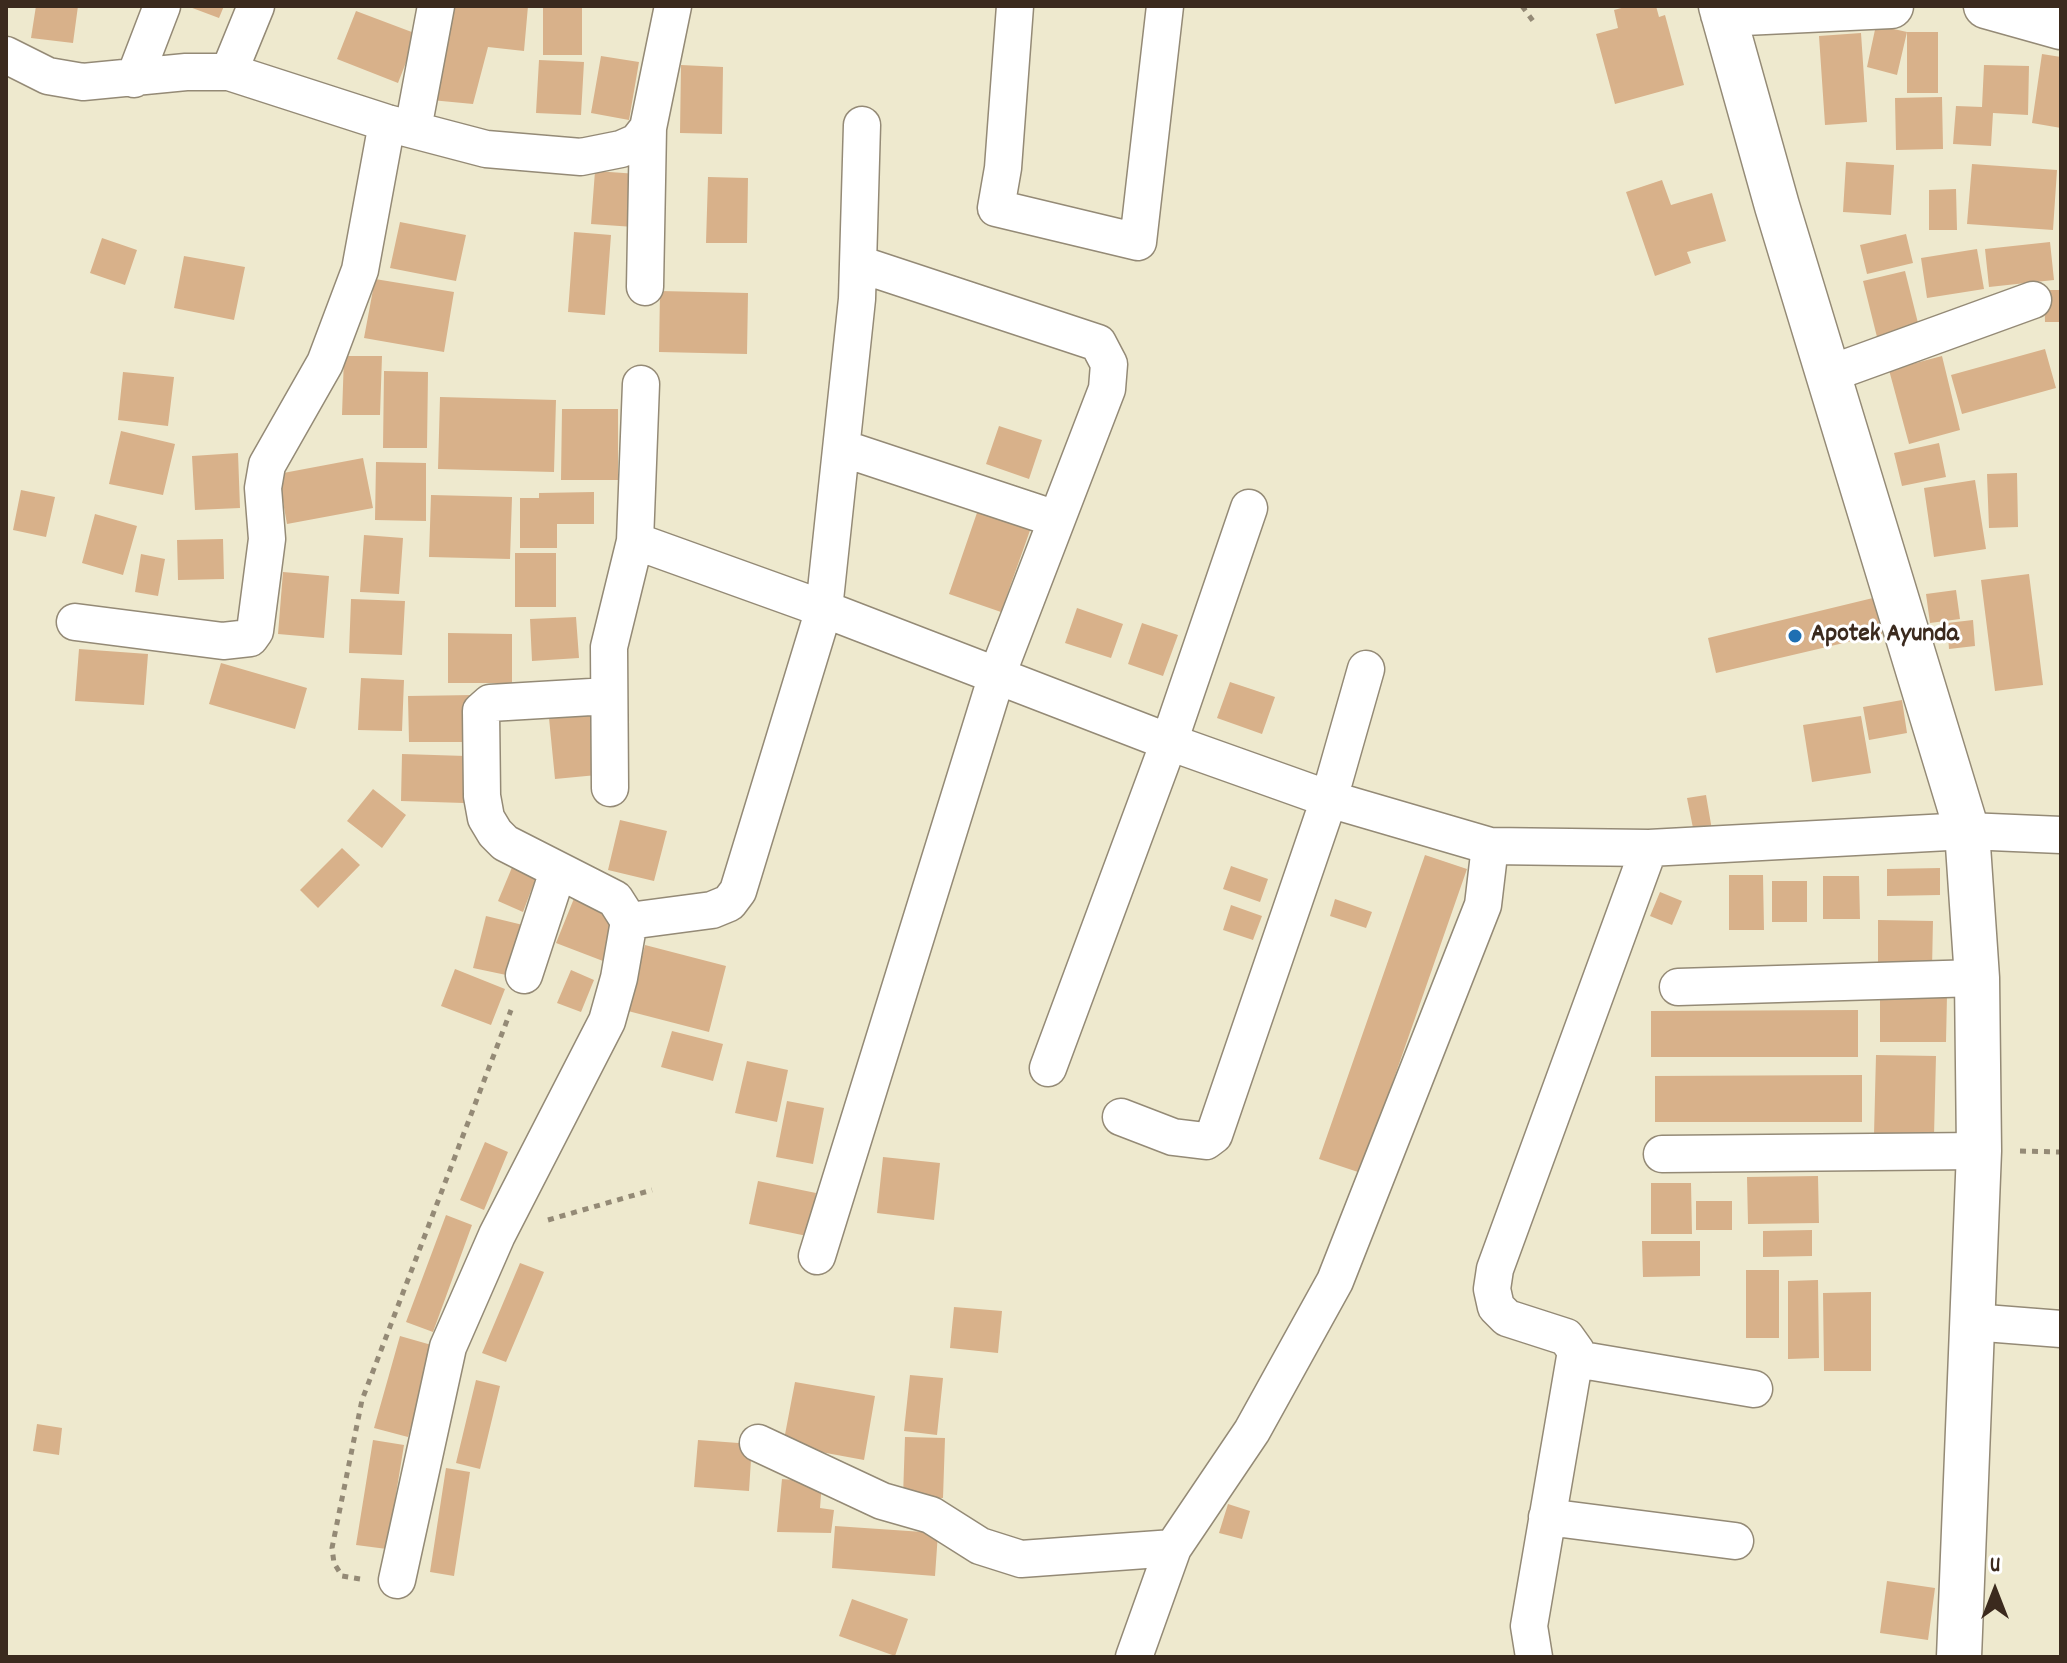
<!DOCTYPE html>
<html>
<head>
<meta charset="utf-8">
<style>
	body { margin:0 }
	#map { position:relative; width:2067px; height:1663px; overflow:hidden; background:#eee9ce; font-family:Dekko,sans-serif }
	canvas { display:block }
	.frame { position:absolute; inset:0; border:8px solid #3b2a1e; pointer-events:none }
	.north { position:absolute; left:1955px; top:1551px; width:80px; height:80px; -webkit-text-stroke:6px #fff; paint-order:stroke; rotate:0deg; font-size:22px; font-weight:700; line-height:32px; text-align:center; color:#3b2a1e }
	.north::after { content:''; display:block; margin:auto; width:28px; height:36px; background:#3b2a1e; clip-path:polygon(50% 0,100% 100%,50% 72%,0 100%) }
</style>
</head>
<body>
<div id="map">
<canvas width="2067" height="1663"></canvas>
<div class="frame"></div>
<div class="north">U</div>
</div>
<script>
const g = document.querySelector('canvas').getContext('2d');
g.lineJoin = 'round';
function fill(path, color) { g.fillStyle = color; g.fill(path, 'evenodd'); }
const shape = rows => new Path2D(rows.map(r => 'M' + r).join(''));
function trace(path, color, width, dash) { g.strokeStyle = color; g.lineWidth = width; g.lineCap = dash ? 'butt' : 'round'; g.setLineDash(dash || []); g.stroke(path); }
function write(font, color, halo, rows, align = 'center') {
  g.font = font + ' Dekko,sans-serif'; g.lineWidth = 6; g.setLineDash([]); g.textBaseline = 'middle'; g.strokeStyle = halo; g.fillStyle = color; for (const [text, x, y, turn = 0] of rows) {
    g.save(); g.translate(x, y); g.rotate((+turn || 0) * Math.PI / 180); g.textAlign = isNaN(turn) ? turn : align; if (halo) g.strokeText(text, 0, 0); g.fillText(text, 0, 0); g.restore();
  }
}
const building = shape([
	[36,6,78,6,73,43,31,38],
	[187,6,224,6,219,18],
	[449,6,528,6,524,51,488,47,473,104,431,100],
	[543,6,582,6,582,55,543,55],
	[1629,6,1656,6,1659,17,1665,15,1684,85,1615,104,1596,34,1618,28,1614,10],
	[356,11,417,34,398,83,337,59],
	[1876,25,1907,32,1897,75,1867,67],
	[1907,32,1938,32,1938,93,1907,93],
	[1861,33,1867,122,1825,125,1819,36],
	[2042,54,2061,57,2061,128,2032,123],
	[601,56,639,62,629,120,591,113],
	[539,60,584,62,581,115,536,113],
	[681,65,723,67,722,134,680,133],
	[1984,65,2029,66,2028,115,1993,113,1991,146,1953,144,1956,106,1982,107],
	[1942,97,1943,149,1896,150,1895,98],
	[1846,162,1894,165,1891,215,1843,212],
	[1972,164,2057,170,2053,230,1967,224],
	[595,171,638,174,634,227,591,224],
	[708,177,748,178,747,243,706,243],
	[1662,180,1671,205,1712,193,1726,241,1687,252,1691,263,1655,276,1626,192],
	[1956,189,1957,230,1929,230,1929,190],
	[400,222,466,235,456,281,390,268],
	[574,232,611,235,605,315,568,312],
	[1906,234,1913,263,1867,274,1860,245],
	[102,238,137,250,125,285,90,273],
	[2050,242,2054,280,1989,287,1985,249],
	[1977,249,1984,289,1927,298,1921,258],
	[184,256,245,267,234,320,174,308],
	[1905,271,1919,327,1877,337,1863,281],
	[375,279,454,292,444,352,364,338],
	[2044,290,2061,290,2061,322,2045,322],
	[660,291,748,293,747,354,659,352],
	[2045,349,2056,388,1962,414,1951,375],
	[344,356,382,356,380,415,342,415],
	[1942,356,1960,430,1909,444,1889,370],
	[384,371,428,372,427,448,383,448],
	[123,372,174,377,168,426,118,420],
	[440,397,556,400,554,472,438,469],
	[562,409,618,409,618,480,561,480],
	[999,426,1042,440,1029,479,986,464],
	[121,431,175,444,163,495,109,484],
	[1939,443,1946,477,1902,486,1894,453],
	[238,453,240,508,195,510,192,456],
	[363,458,373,508,287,524,278,474],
	[376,462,426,463,426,521,375,520],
	[2017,473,2018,527,1989,528,1987,474],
	[1975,480,1986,549,1934,557,1924,488],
	[21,490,55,497,46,537,13,530],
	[594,492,594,524,557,524,557,548,520,548,520,498,539,498,539,493],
	[431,495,512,497,510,559,429,557],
	[980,504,1033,522,1001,612,949,594],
	[95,514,137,526,123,575,82,563],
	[364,535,403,538,399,594,360,592],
	[223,539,224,579,178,580,177,540],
	[515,553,556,553,556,607,515,607],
	[141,554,165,559,158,596,135,592],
	[283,572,329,576,324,638,278,634],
	[2029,574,2043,685,1995,691,1981,580],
	[1956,590,1960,619,1930,623,1926,594],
	[1873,598,1882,634,1716,673,1708,638],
	[351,599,405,601,402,655,349,653],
	[1077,608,1123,624,1111,658,1065,643],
	[576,617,579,658,532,661,530,619],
	[1973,620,1975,646,1949,649,1947,623],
	[1142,623,1178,635,1163,676,1128,664],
	[448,633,512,634,512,683,448,683],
	[79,649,148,654,144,705,75,701],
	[221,663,307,688,295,729,209,704],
	[361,678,404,680,402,731,358,730],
	[1230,682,1275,697,1262,734,1217,718],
	[474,695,475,742,409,742,408,696],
	[1902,700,1907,733,1869,740,1863,707],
	[592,714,597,775,555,779,549,718],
	[1861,716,1871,773,1812,782,1803,725],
	[402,754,466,756,464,803,401,801],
	[373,789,406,815,382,848,347,821],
	[1706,795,1712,830,1694,833,1687,798],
	[620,820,667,831,654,881,608,870],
	[342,848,360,865,318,908,300,890],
	[1425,855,1467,869,1361,1173,1319,1159],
	[513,865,537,875,523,912,498,901],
	[1231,866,1268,879,1260,902,1223,889],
	[1940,868,1940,895,1887,896,1887,869],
	[1729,875,1763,875,1764,930,1729,930],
	[1823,876,1859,876,1860,919,1823,919],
	[1772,881,1807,881,1807,922,1772,922],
	[1660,892,1682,901,1672,925,1650,916],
	[575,896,621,914,603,961,556,943],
	[1335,899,1372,912,1366,928,1330,916],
	[1231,905,1262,916,1253,940,1223,930],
	[486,916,523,925,511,976,473,968],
	[1878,920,1933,921,1932,969,1878,969],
	[645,945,726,966,709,1032,628,1011],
	[455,969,505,989,491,1025,441,1006],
	[571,970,594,980,581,1012,557,1003],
	[1880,994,1947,995,1946,1042,1880,1042],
	[1858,1010,1858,1057,1651,1057,1651,1011],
	[672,1031,723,1044,713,1081,661,1067],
	[1876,1055,1936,1056,1934,1136,1874,1135],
	[747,1061,788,1070,777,1122,735,1113],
	[1862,1075,1862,1122,1655,1122,1655,1076],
	[787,1101,824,1108,813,1164,776,1157],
	[485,1142,508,1152,484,1210,460,1200],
	[883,1157,940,1163,934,1220,877,1213],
	[1818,1176,1819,1223,1748,1224,1747,1177],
	[758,1181,816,1193,807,1236,749,1224],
	[1651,1183,1691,1183,1692,1234,1651,1234],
	[1696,1201,1732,1201,1732,1230,1696,1230],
	[446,1215,472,1225,433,1332,406,1322],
	[1812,1230,1812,1256,1763,1257,1763,1231],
	[1642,1241,1700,1241,1700,1276,1643,1277],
	[520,1263,544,1272,506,1362,482,1353],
	[1746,1270,1779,1270,1779,1338,1746,1338],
	[1818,1280,1819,1358,1788,1359,1788,1281],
	[1871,1292,1871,1371,1824,1371,1823,1293],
	[954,1307,1002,1311,998,1353,950,1348],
	[400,1336,435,1346,408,1437,374,1428],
	[910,1375,943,1378,937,1435,904,1431],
	[476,1380,500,1386,480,1469,456,1463],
	[795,1382,875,1396,864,1460,783,1445],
	[37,1424,62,1428,59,1455,33,1451],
	[905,1437,945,1438,943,1498,903,1497],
	[373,1440,404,1445,387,1549,356,1545],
	[698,1440,752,1444,749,1491,694,1487],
	[446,1468,470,1472,454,1576,430,1572],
	[782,1479,822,1482,820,1508,834,1510,831,1533,777,1532],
	[1228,1504,1250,1511,1242,1539,1219,1533],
	[835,1526,938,1533,935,1576,832,1568],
	[1887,1581,1935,1588,1928,1640,1880,1633],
	[852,1599,908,1619,895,1656,839,1636]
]);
const path = shape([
	[1522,6,1536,25],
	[2020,1151,2061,1152],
	[548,1220,652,1190],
	[360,1579,342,1576,334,1563,332,1548,362,1400,511,1010]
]);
const street = shape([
	[1015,6,1003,168,996,208,1138,242,1165,6],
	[6,55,48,76,83,82,186,72,229,72,387,123,486,149,581,157,621,149,637,142,648,128,673,6],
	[229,72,256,6],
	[134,79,162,6],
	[413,129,436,6],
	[645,287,648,128],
	[1829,374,2033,300],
	[842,448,1056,519],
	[635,541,824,609,1169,742,1329,799,1490,846,1649,848,1967,831,2061,835],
	[75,622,223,641,250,638,255,631,267,539,263,488,267,465,325,363,360,270,387,123],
	[610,788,609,647,635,541,641,384],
	[629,921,712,910,729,903,738,891,824,609,857,299,862,125],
	[524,975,558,871],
	[1678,987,1977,978],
	[1048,1068,1169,742,1249,508],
	[1121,1117,1173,1137,1206,1141,1214,1135,1329,799,1366,669],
	[1662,1154,1979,1151],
	[817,1256,997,675,1107,389,1109,364,1098,343,859,264],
	[1972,1322,2061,1329],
	[1576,1359,1754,1389],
	[758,1443,882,1501,931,1515,980,1546,1021,1559,1173,1548],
	[1547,1517,1735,1541],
	[397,1580,448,1347,497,1235,607,1021,619,978,629,921,615,899,505,843,495,833,486,818,482,796,481,711,490,703,608,696],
	[1134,1657,1173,1548,1252,1431,1335,1281,1483,905,1490,846],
	[1534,1657,1529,1626,1576,1351,1566,1337,1507,1318,1496,1307,1492,1289,1495,1269,1649,848]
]);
const secondary = shape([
	[1721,6,1777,206,1967,831,1977,978,1979,1151,1959,1657],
	[1986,6,2061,27],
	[1723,14,1891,6]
]);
const markers = [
	[1795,636,8,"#1f6fb2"]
];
const poiNames = [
	["Apotek Ayunda",1811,636]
];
fill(building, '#d8b18a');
trace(street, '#948a76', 39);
trace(secondary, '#948a76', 47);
trace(path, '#948a76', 5, [6, 6]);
trace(street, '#fff', 36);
trace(secondary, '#fff', 44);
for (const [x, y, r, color] of markers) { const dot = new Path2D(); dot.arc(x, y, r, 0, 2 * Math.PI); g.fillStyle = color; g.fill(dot); trace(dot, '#fff', 3); }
write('bold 26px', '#3b2a1e', '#fff', poiNames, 'left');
</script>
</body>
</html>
